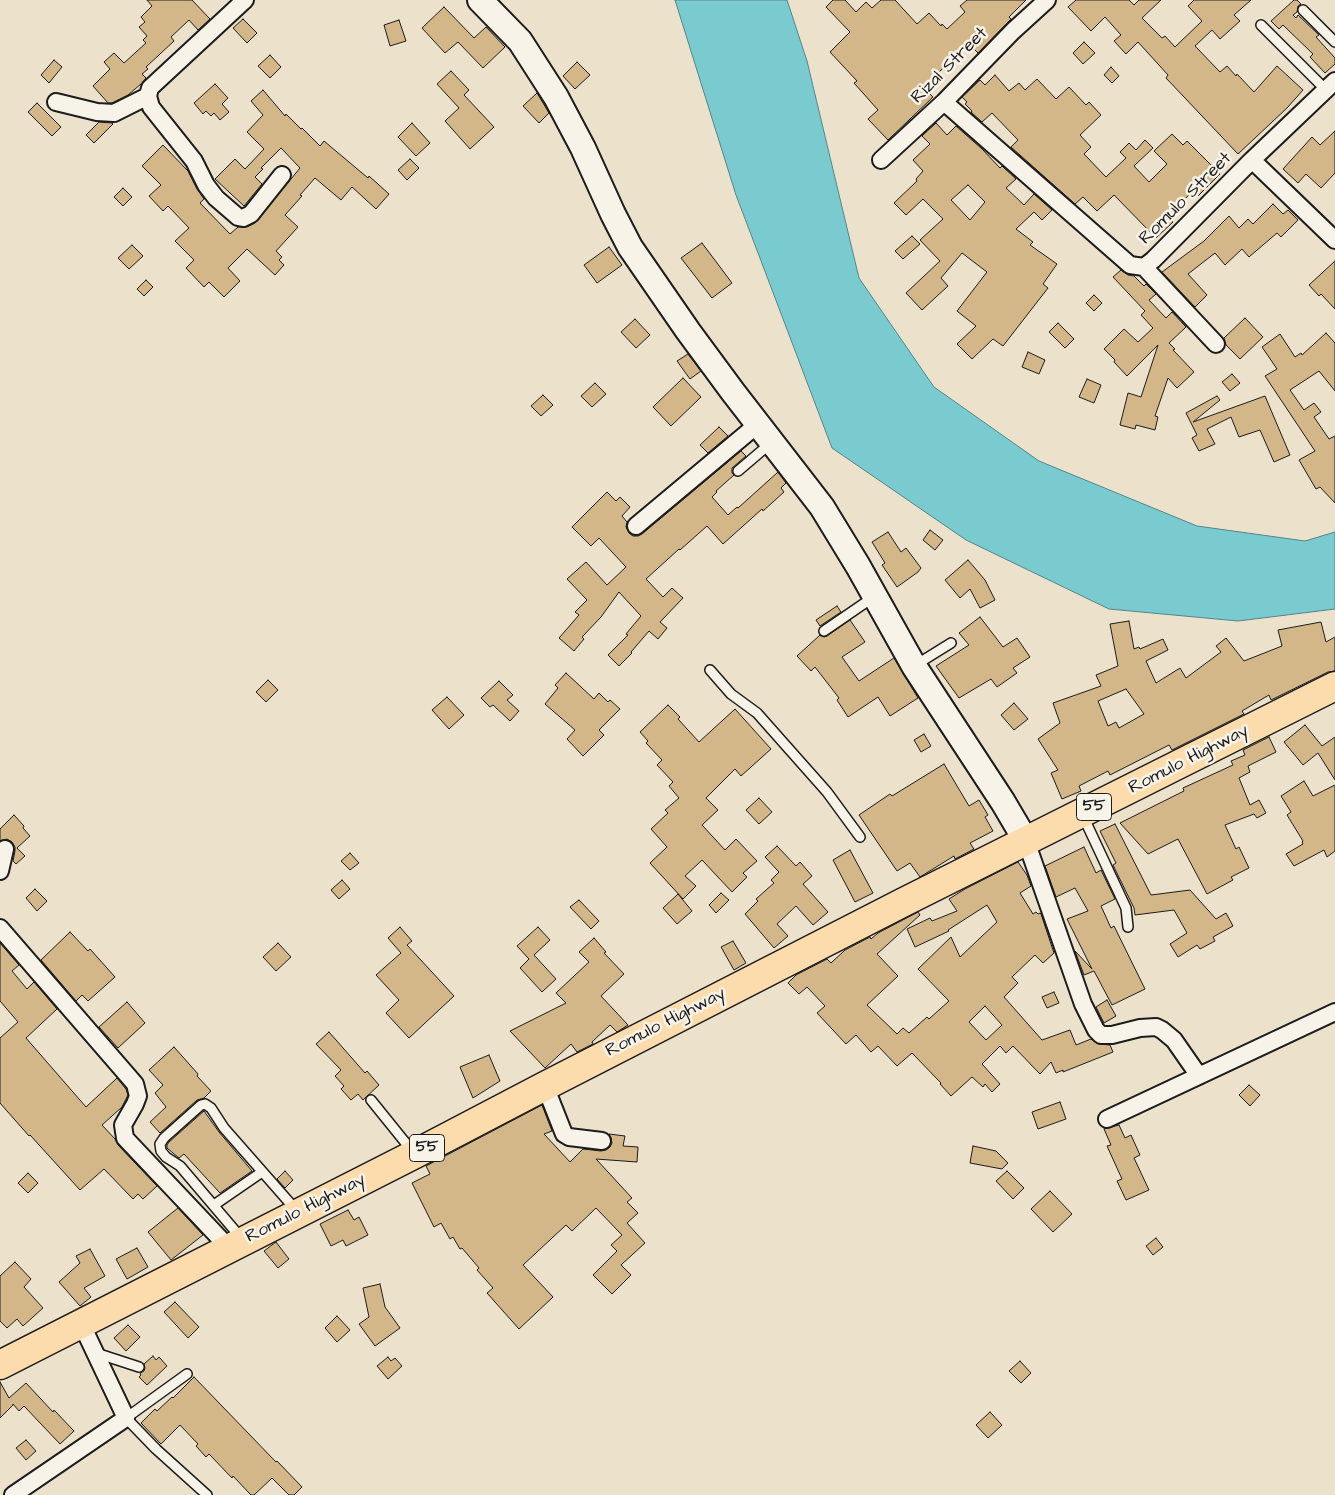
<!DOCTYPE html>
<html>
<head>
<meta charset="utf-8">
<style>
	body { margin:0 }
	canvas { display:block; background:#ece1cb }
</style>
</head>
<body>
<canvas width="1335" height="1495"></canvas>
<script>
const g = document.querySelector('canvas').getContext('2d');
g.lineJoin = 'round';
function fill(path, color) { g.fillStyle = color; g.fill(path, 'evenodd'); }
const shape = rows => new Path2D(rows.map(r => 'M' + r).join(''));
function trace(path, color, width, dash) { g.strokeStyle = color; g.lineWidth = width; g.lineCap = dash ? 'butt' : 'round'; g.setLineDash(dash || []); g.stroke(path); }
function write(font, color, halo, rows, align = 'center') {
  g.font = font + ' "Architects Daughter",sans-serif'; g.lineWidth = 5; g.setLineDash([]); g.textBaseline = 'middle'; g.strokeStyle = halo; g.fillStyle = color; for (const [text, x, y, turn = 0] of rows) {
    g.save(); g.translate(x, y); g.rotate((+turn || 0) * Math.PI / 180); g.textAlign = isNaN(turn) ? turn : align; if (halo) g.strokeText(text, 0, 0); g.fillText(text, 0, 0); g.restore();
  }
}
const water = shape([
	[675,0,787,0,807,61,859,278,934,387,1039,461,1197,526,1305,541,1335,532,1335,609,1238,621,1109,609,966,540,832,448,736,195,675,0]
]);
const building = shape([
	[147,0,192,0,210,19,198,30,189,20,171,37,174,41,146,67,148,69,142,74,146,78,141,84,128,95,112,103,108,103,93,86,110,69,104,62,114,53,124,63,146,43,143,40,147,36,139,27,145,22,141,17,152,6,147,0],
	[833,0,845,0,856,12,866,2,872,8,881,0,895,0,917,24,929,13,941,26,942,24,947,29,965,12,960,6,967,0,1026,0,1009,17,1011,19,978,53,969,44,923,87,933,97,888,140,868,119,878,110,854,83,857,81,830,52,850,32,826,7,833,0],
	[1076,0,1129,0,1134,5,1139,0,1161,0,1142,18,1162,38,1165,36,1175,47,1202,21,1188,6,1194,0,1251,0,1234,15,1240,21,1220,39,1212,30,1195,46,1220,72,1227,66,1236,76,1237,74,1254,92,1277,66,1303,90,1287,108,1238,154,1166,78,1168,75,1138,42,1126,54,1114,41,1121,35,1105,17,1091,31,1068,7,1076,0],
	[1294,0,1297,0,1301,4,1298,6,1297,12,1293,15,1296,18,1298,15,1319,35,1316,37,1335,58,1335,64,1325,73,1310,57,1313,54,1283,25,1279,29,1271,21,1294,0],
	[444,7,474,38,486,27,505,47,483,68,458,42,445,53,422,28,444,7],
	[243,19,257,33,247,43,233,28,243,19],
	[399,20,406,41,390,46,384,25,399,20],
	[1084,42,1095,53,1083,64,1073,53,1084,42],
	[270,55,281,67,270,78,258,66,270,55],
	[54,60,62,67,49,83,41,75,54,60],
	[577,62,590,75,575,89,563,76,577,62],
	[1111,67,1119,76,1112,83,1104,75,1111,67],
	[451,71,469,90,464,95,494,127,470,149,445,121,459,108,437,84,451,71],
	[995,75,1009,91,1019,83,1025,90,1037,79,1056,99,1069,87,1086,105,1089,102,1101,115,1080,135,1091,147,1084,154,1106,177,1126,158,1120,152,1129,143,1136,150,1145,140,1153,148,1134,166,1149,182,1167,164,1154,151,1172,134,1183,145,1187,141,1220,174,1198,196,1193,191,1167,216,1173,222,1156,238,1114,195,1097,211,1083,197,1075,204,1011,147,1018,140,992,113,982,122,971,112,972,111,965,104,967,102,962,97,980,80,985,85,995,75],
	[215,84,228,98,222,104,229,112,220,120,214,113,211,116,206,111,203,114,194,103,215,84],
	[263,90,285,116,286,114,301,129,302,128,320,146,324,141,368,178,369,176,389,194,376,209,352,187,341,200,315,178,300,195,302,196,285,215,298,227,276,251,282,257,279,260,284,265,275,275,247,249,228,268,240,281,224,297,209,282,204,287,186,268,194,260,175,241,189,228,168,206,163,211,149,196,161,185,142,166,163,145,188,171,197,189,204,199,200,203,230,234,238,227,247,227,255,223,300,168,281,148,261,168,263,169,255,177,262,184,244,206,215,179,235,159,245,169,264,149,247,132,263,115,251,101,263,90],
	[537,93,549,113,539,123,523,106,537,93],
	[37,103,61,127,52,136,28,112,37,103],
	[99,122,112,123,113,124,94,143,86,135,99,122],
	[412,123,430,143,416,156,398,137,412,123],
	[936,123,947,135,956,126,982,149,1000,168,1002,166,1016,179,1006,188,1023,204,1024,205,1034,194,1052,210,1042,220,1034,212,1016,229,1033,242,1030,245,1057,264,1043,284,1048,288,1003,346,993,339,972,359,957,344,976,326,957,311,987,272,962,253,941,278,948,286,922,310,906,293,940,261,920,240,943,219,923,199,906,215,894,203,917,181,916,179,923,171,913,160,930,144,922,136,936,123],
	[968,185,985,202,970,220,951,200,968,185],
	[1335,131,1335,173,1321,188,1306,174,1298,183,1283,169,1312,137,1320,145,1335,131],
	[410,159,419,168,407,180,398,170,410,159],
	[123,188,132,197,123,206,114,197,123,188],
	[1273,204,1283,214,1288,210,1298,220,1281,237,1277,233,1249,257,1242,249,1225,265,1215,253,1188,274,1207,295,1195,307,1162,272,1204,241,1229,216,1239,228,1248,219,1253,224,1273,204],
	[912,236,920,244,903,259,895,251,912,236],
	[702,243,732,283,712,298,681,258,702,243],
	[132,245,143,256,129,269,118,258,132,245],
	[609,247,622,265,597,283,584,265,609,247],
	[1335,261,1335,309,1321,294,1319,296,1309,285,1335,261],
	[1121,270,1128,275,1134,276,1144,286,1146,284,1156,294,1149,300,1166,318,1172,312,1186,327,1169,343,1175,349,1173,350,1194,372,1177,388,1168,378,1155,416,1158,417,1155,430,1136,425,1135,429,1120,425,1128,393,1141,397,1158,345,1127,376,1114,362,1115,360,1104,349,1124,329,1138,342,1153,328,1141,315,1145,311,1113,277,1121,270],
	[146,280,153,287,144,296,137,289,146,280],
	[1094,295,1102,303,1094,311,1086,303,1094,295],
	[1245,318,1263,337,1240,359,1226,345,1224,338,1245,318],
	[635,319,650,335,636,348,621,332,635,319],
	[1058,323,1074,339,1065,348,1049,332,1058,323],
	[1326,333,1335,343,1335,391,1319,371,1290,390,1304,410,1314,403,1321,412,1314,417,1329,439,1335,436,1335,503,1320,487,1316,489,1299,460,1315,451,1265,376,1277,369,1262,347,1280,334,1295,357,1301,353,1302,355,1326,333],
	[1028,352,1045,360,1039,374,1022,367,1028,352],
	[688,354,701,371,690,379,677,361,688,354],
	[1232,374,1240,383,1230,391,1222,382,1232,374],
	[683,378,701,397,671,426,653,407,683,378],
	[1087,379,1101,385,1094,403,1079,397,1087,379],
	[595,383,606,394,592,407,581,396,595,383],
	[543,395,553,405,541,416,531,406,543,395],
	[1217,396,1220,400,1193,422,1265,396,1290,455,1274,462,1260,430,1239,437,1231,417,1207,429,1215,444,1199,451,1192,438,1197,435,1186,413,1217,396],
	[719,427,728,436,708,453,700,445,719,427],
	[741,451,746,456,732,468,732,473,734,475,716,491,717,492,712,497,728,515,737,507,738,508,778,472,786,483,781,488,784,492,763,511,762,509,723,544,707,526,680,550,679,549,646,579,663,597,672,588,683,598,660,622,667,628,658,639,649,631,631,652,632,653,619,666,608,655,628,635,626,634,641,616,619,592,601,617,582,637,584,639,574,651,559,638,579,615,575,612,587,600,567,579,586,562,607,585,626,567,599,538,591,546,572,527,607,492,616,501,620,497,630,507,622,516,627,522,626,527,629,533,633,536,638,536,642,534,741,451],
	[930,530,943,540,935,550,923,540,930,530],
	[888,532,901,552,906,548,921,568,918,572,897,587,882,565,885,563,872,542,888,532],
	[968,560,985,580,995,600,980,608,970,589,960,598,945,580,968,560],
	[837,606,841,612,820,626,816,620,837,606],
	[980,617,1003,647,1017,638,1030,657,1013,668,1017,673,997,687,991,679,959,698,936,666,969,645,959,633,980,617],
	[850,620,865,642,842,657,859,681,894,658,918,698,890,716,878,697,848,717,837,700,839,698,815,667,811,671,797,656,820,635,824,637,827,636,850,620],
	[1129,621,1134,649,1139,647,1140,649,1163,639,1168,650,1146,661,1156,683,1180,668,1186,678,1221,652,1216,646,1226,638,1244,661,1282,646,1278,630,1321,622,1326,642,1335,637,1335,671,1328,672,1271,700,1269,695,1242,711,1244,714,1172,750,1169,745,1110,775,1108,771,1079,786,1081,791,1062,799,1051,773,1058,770,1038,739,1060,723,1053,703,1101,686,1096,675,1118,666,1110,624,1129,621],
	[1126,689,1144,714,1119,728,1116,722,1108,726,1098,701,1126,689],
	[566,673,594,699,599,693,608,702,610,700,620,709,599,730,604,735,583,756,567,739,575,730,545,704,558,688,555,685,566,673],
	[268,680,278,690,266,702,256,692,268,680],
	[499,681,513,695,507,700,519,711,510,721,493,705,490,707,481,698,499,681],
	[447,697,464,715,449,729,432,710,447,697],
	[1014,703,1028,719,1014,730,1001,715,1014,703],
	[668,705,680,717,678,719,699,742,735,709,771,749,741,776,735,769,706,798,718,810,702,825,725,850,736,839,757,861,743,873,747,877,732,892,702,860,685,876,696,886,683,899,650,863,667,847,651,829,668,813,665,810,679,798,669,786,673,782,657,765,662,760,646,743,648,741,640,732,668,705],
	[1305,725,1322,746,1335,737,1335,780,1318,753,1303,765,1284,742,1305,725],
	[924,734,931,746,921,752,914,740,924,734],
	[1269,737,1276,752,1248,766,1250,772,1239,778,1250,805,1259,800,1266,813,1257,818,1254,814,1225,825,1236,849,1239,847,1249,868,1231,877,1233,880,1207,894,1178,839,1148,854,1120,823,1184,791,1183,788,1233,765,1231,761,1245,755,1243,750,1269,737],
	[944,764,969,806,979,800,988,815,985,817,993,831,970,843,974,849,955,859,954,856,920,877,910,863,897,871,859,815,890,794,892,796,944,764],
	[1304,781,1313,796,1335,785,1335,851,1327,857,1324,850,1294,866,1286,854,1303,844,1302,842,1303,841,1287,815,1291,812,1281,796,1304,781],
	[759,798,772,812,759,824,746,810,759,798],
	[14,815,24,826,23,828,30,836,17,848,25,856,16,864,13,861,15,851,15,847,12,842,7,839,0,841,0,829,14,815],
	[1115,824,1151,895,1190,890,1216,919,1226,913,1233,926,1213,937,1215,941,1200,949,1197,945,1178,957,1170,944,1187,933,1174,910,1135,915,1134,908,1113,865,1116,863,1100,831,1115,824],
	[777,846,796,866,800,862,812,876,803,884,828,912,813,925,796,906,777,924,788,936,774,948,745,914,758,901,756,899,774,883,771,880,779,872,765,857,777,846],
	[1084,847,1096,873,1101,870,1115,899,1101,906,1111,928,1114,926,1145,989,1112,1005,1094,971,1084,975,1075,951,1092,969,1067,919,1088,911,1075,888,1056,897,1045,866,1084,847],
	[850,850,873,893,855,902,833,860,850,850],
	[350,853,359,863,350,870,341,861,350,853],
	[1018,862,1027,875,1031,886,1020,893,1033,914,1036,912,1038,914,1040,913,1041,914,1054,953,1043,963,1035,955,1012,977,1018,983,1004,997,1042,1040,1070,1030,1076,1045,1091,1039,1098,1044,1110,1045,1113,1052,1063,1072,1063,1070,1056,1073,1051,1062,1040,1074,1013,1046,1006,1053,1000,1046,982,1064,1000,1084,992,1092,985,1084,983,1087,972,1077,951,1096,940,1084,941,1083,912,1053,897,1066,878,1046,871,1052,856,1035,846,1044,817,1013,825,1006,807,987,799,994,788,983,796,975,827,959,831,963,845,950,870,937,871,939,878,933,918,912,920,915,877,954,898,976,867,1005,897,1034,903,1028,909,1033,927,1017,929,1019,949,1001,918,969,951,937,960,957,997,922,987,905,948,930,949,931,915,947,907,929,930,918,932,921,957,911,949,899,965,889,1018,862],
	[985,1006,1002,1025,986,1040,969,1022,985,1006],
	[342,880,350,889,339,899,331,890,342,880],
	[35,889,47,901,37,911,26,898,35,889],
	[721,893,729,900,716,913,709,905,721,893],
	[678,894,692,911,677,924,663,908,678,894],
	[579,900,599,921,591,929,570,907,579,900],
	[400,927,412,941,407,945,454,996,409,1038,386,1013,399,1000,376,975,401,953,388,938,400,927],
	[538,927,550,940,534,955,556,979,542,992,520,968,529,959,517,946,538,927],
	[70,932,88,951,90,949,115,977,88,1001,82,995,76,1001,41,960,70,932],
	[594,938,606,952,604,953,624,974,601,996,628,1025,617,1032,610,1025,592,1042,593,1044,577,1052,571,1044,545,1068,510,1031,566,1003,556,993,589,962,579,952,594,938],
	[733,941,746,963,734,970,721,947,733,941],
	[0,943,19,965,12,971,27,989,34,982,57,1009,26,1038,86,1107,117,1078,126,1089,128,1095,122,1107,102,1125,115,1139,118,1145,157,1186,143,1199,138,1194,133,1199,104,1169,80,1190,30,1135,29,1136,0,1103,0,1038,18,1022,0,1001,0,943],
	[278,943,291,957,276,971,263,957,278,943],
	[1054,992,1059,1003,1047,1008,1042,997,1054,992],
	[1107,1000,1116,1016,1104,1023,1096,1007,1107,1000],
	[127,1002,145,1023,118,1048,99,1027,127,1002],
	[329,1032,365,1073,367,1071,379,1085,363,1100,358,1094,351,1100,341,1089,344,1086,335,1076,341,1070,316,1044,329,1032],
	[174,1047,198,1074,197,1076,211,1091,204,1098,197,1100,160,1133,150,1122,166,1107,155,1093,163,1085,149,1070,174,1047],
	[489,1055,500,1081,473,1098,460,1067,489,1055],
	[1249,1085,1260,1095,1250,1106,1239,1095,1249,1085],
	[1060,1102,1066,1119,1038,1129,1032,1112,1060,1102],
	[542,1105,552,1131,544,1134,570,1162,583,1149,601,1151,606,1150,610,1147,612,1143,611,1138,609,1134,625,1136,623,1146,638,1147,637,1162,596,1159,632,1198,627,1202,638,1213,627,1223,645,1243,621,1265,631,1275,612,1294,593,1275,617,1251,611,1245,622,1235,596,1208,572,1231,566,1225,523,1265,553,1297,519,1329,487,1293,493,1288,477,1270,479,1268,462,1248,460,1249,453,1237,450,1239,441,1223,434,1227,412,1183,430,1174,426,1166,542,1105],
	[204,1111,219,1132,252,1171,220,1193,184,1154,179,1158,167,1148,167,1145,169,1142,204,1111],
	[1119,1125,1125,1138,1131,1135,1140,1155,1134,1158,1149,1190,1126,1200,1117,1181,1122,1179,1107,1146,1111,1145,1104,1129,1119,1125],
	[973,1146,996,1151,1008,1163,1002,1169,970,1163,973,1146],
	[285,1171,293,1180,285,1188,277,1179,285,1171],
	[1007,1171,1024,1188,1013,1199,996,1181,1007,1171],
	[28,1173,38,1183,28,1193,18,1183,28,1173],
	[1050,1191,1072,1214,1053,1232,1031,1209,1050,1191],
	[178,1208,203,1235,171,1260,148,1232,178,1208],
	[348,1210,354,1220,359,1217,368,1235,346,1246,343,1240,331,1246,320,1224,348,1210],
	[1156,1238,1163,1247,1153,1255,1146,1246,1156,1238],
	[276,1242,289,1259,278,1268,264,1251,276,1242],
	[137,1248,148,1267,127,1279,116,1259,137,1248],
	[90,1249,105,1276,84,1288,91,1297,80,1306,59,1282,80,1263,76,1256,90,1249],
	[15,1262,31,1279,24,1287,43,1308,23,1326,17,1319,7,1328,0,1321,0,1276,15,1262],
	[380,1284,385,1307,400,1328,375,1346,359,1324,369,1317,363,1288,380,1284],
	[175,1302,199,1327,188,1338,164,1312,175,1302],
	[337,1316,350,1330,337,1342,325,1328,337,1316],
	[128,1325,140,1337,126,1351,114,1338,128,1325],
	[153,1356,156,1360,159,1357,167,1366,147,1385,139,1377,141,1375,140,1373,144,1371,145,1368,144,1364,153,1356],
	[388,1357,391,1361,395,1358,402,1366,388,1379,377,1366,388,1357],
	[1020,1361,1031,1373,1021,1383,1009,1371,1020,1361],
	[194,1377,276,1462,277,1461,302,1487,294,1495,289,1495,272,1478,254,1495,251,1495,233,1476,232,1478,209,1454,206,1457,196,1446,198,1444,180,1425,161,1444,141,1423,155,1409,157,1411,172,1397,173,1398,194,1377],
	[0,1382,9,1398,26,1383,53,1412,54,1410,74,1431,60,1444,24,1406,19,1411,13,1404,13,1405,0,1418,0,1382],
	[990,1412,1002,1425,988,1438,976,1425,990,1412],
	[26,1440,36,1451,26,1460,16,1448,26,1440]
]);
const lane = shape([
	[1303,10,1335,42],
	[1261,25,1326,90],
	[738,471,772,442],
	[824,631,875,596],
	[914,666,951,643],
	[710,670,731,694,757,713,827,792,860,837],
	[1083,816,1126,908,1128,927],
	[371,1100,413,1152],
	[214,1205,262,1172],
	[242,1239,180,1166,166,1157,161,1151,160,1144,164,1138,201,1105,205,1104,211,1108,224,1128,296,1210],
	[96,1353,139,1367],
	[187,1374,126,1418,156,1449,207,1495]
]);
const street = shape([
	[245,0,150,88,148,96,151,107,194,161,206,185,216,198,238,217,243,218,251,214,282,175],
	[56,102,97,112,114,113,148,96],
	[944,102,1130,265,1144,267,1153,260,1252,160,1335,81],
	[881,160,944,102,1013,31,1047,0],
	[1252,160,1335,240],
	[1144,267,1216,344],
	[636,526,758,424],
	[1026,841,1083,1004,1096,1030,1101,1035,1112,1035,1140,1028,1156,1027,1162,1030,1174,1040,1199,1076],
	[0,871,5,849],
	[0,928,135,1084,138,1096,135,1104,123,1125,125,1138,229,1248],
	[545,1086,564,1134,569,1137,602,1141],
	[1107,1119,1335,1012],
	[13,1495,126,1418,81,1323]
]);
const secondary = shape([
	[480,0,520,41,556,97,583,148,613,214,630,247,688,331,733,392,822,507,858,566,914,666,1003,802,1026,841]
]);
const highway = shape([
	[0,1365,415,1154,545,1086,904,902,1335,686]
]);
const shields = [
	[1094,807,35],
	[427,1148,35]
];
const shieldNames = [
	["55",1094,807],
	["55",427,1148]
];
const streetNames = [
	["Rizal Street",950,66,-45],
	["Romulo Street",1186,199,-45],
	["Romulo Highway",1189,760,-27],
	["Romulo Highway",666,1023,-27],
	["Romulo Highway",306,1209,-27]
];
fill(water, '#79cbd0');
trace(water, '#548588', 1);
fill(building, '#d3b788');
trace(building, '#1c1c1c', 1);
trace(lane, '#1c1c1c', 12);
trace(street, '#1c1c1c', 20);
trace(secondary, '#1c1c1c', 28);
trace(highway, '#1c1c1c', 31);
trace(lane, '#f7f3e8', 9);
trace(street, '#f7f3e8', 16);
trace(secondary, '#f7f3e8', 24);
trace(highway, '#fcdcac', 28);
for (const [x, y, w] of shields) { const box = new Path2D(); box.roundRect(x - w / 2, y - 13.5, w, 27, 4); g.fillStyle = '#f7f3e8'; g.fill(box); trace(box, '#1c1c1c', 1); }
write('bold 16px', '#1c1c1c', null, shieldNames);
write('18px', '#1c1c1c', '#f7f3e8', streetNames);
</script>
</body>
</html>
